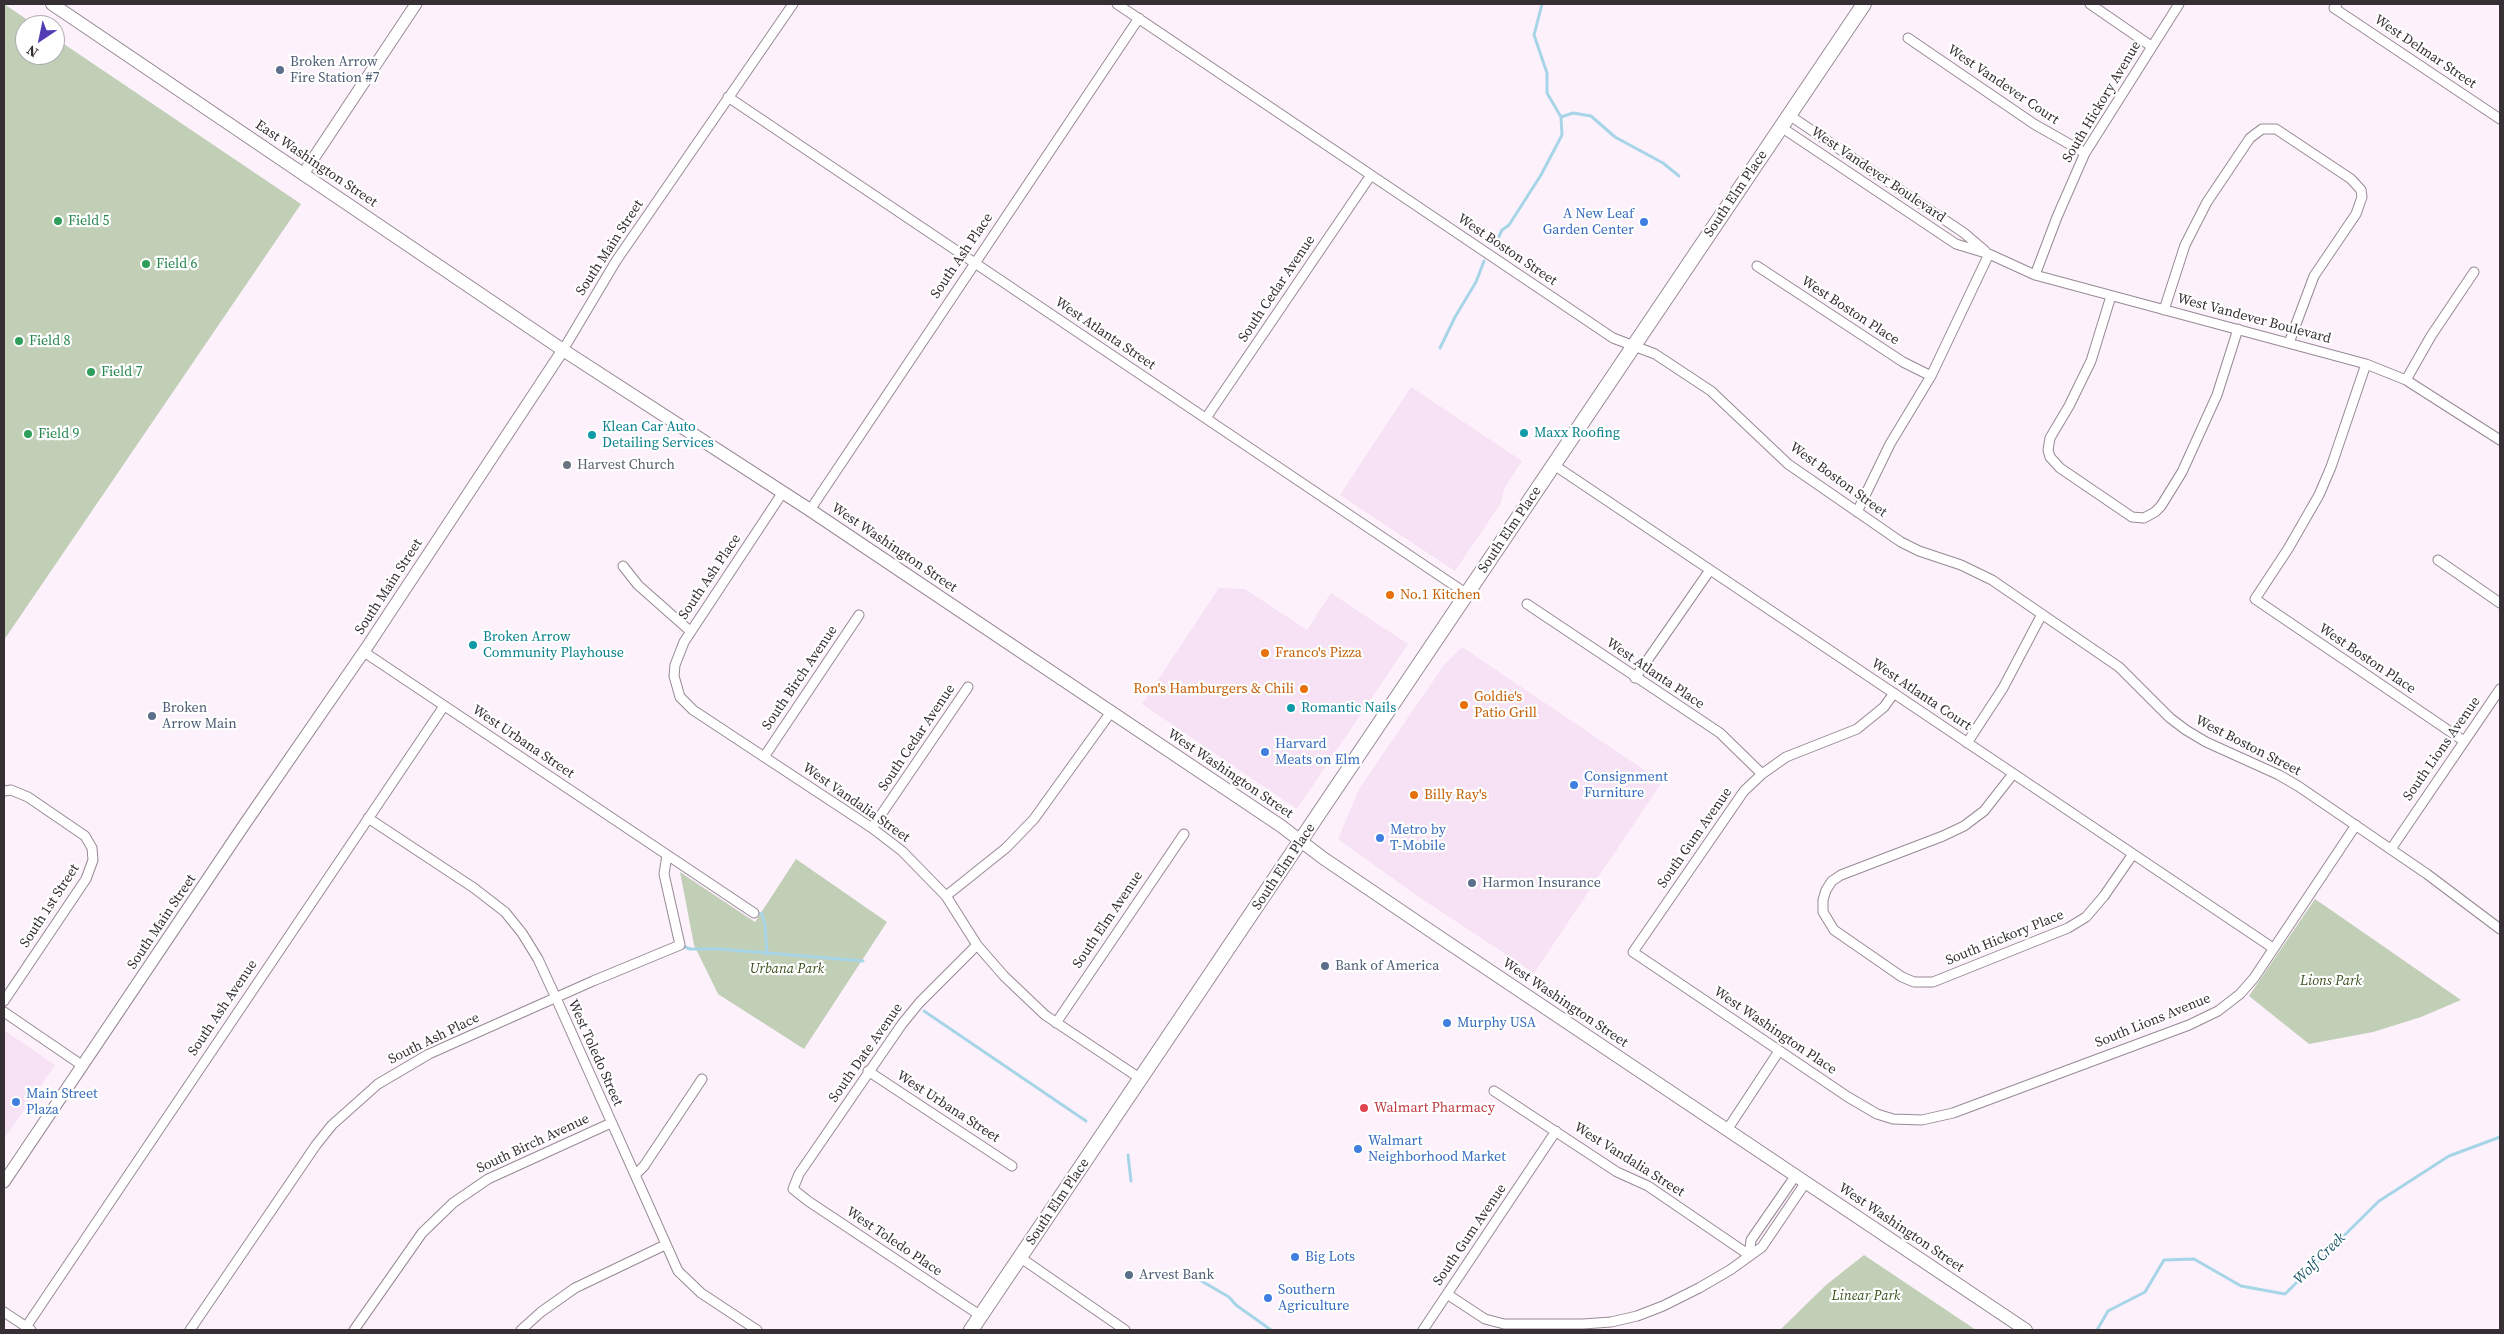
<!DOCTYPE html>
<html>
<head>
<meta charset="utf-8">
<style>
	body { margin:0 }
	#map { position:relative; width:2504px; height:1334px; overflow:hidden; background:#fdf1fc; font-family:"Source Serif 4",serif }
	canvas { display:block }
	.frame { position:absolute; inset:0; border:5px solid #363035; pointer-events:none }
	.north { position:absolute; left:15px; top:15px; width:50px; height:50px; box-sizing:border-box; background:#fff; border:1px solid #afacae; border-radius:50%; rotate:214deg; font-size:14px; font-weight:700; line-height:20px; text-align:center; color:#363035 }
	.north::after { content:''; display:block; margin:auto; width:18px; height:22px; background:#523db5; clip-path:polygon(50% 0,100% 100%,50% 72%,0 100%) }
</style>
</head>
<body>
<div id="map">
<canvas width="2504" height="1334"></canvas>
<div class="frame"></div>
<div class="north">N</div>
</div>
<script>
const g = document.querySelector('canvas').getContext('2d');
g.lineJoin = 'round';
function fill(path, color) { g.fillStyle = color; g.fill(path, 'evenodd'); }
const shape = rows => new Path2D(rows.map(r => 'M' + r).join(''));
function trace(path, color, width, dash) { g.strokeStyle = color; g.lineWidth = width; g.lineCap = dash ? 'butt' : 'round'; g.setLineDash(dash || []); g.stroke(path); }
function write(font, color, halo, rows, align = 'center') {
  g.font = font + ' "Source Serif 4",serif'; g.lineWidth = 4.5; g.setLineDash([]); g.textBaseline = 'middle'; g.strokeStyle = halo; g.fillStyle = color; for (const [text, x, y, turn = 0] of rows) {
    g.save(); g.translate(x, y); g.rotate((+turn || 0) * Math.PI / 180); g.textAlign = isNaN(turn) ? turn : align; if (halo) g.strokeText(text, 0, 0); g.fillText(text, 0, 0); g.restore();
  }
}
const built = shape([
	[1411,387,1522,461,1504,489,1501,503,1455,571,1340,495],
	[1219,588,1245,589,1307,630,1331,593,1408,644,1297,809,1142,704],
	[1462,647,1662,782,1534,973,1413,893,1338,839,1359,789,1444,665],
	[4,1030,55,1065,4,1139]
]);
const green = shape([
	[4,4,35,25,25,25,25,55,55,55,55,38,301,204,4,640],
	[796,859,887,922,804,1049,718,994,694,945,680,872,755,922],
	[2315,899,2461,1000,2421,1017,2373,1032,2309,1044,2249,996],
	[1864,1255,1976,1330,1780,1330,1826,1285]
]);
const stream = shape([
	[1561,117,1573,113,1591,116,1615,137,1663,163,1679,176],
	[1495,245,1502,230,1509,225,1541,175,1562,135,1561,117,1547,93,1547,73,1534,35,1542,4],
	[1440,348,1455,317,1476,282,1484,261],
	[754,913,762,914,765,925,767,954],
	[680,945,690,949,719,949,863,961],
	[924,1011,1086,1121],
	[1128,1155,1131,1181],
	[1191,1275,1229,1297,1236,1305,1271,1330],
	[2097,1330,2108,1311,2145,1292,2164,1260,2194,1259,2241,1286,2285,1294,2379,1201,2449,1156,2500,1137]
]);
const minor = shape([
	[1117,4,1613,338,1655,354,1711,391,1788,464,1901,542,1919,551,1961,565,1992,580,2119,667,2170,718,2186,730,2206,742,2279,775,2298,786,2427,874,2500,929],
	[2090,4,2151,46],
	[2337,4,2334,8,2500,119],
	[1908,38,2034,124,2085,153],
	[728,97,1467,594],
	[1789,115,1964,233,1985,251],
	[1781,127,1956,244,1989,254,2035,275,2366,364,2406,380,2500,440],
	[1757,266,1903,362,1931,376],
	[2035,275,2057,217,2085,153,2179,4],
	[2111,296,2091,361,2069,406,2050,438,2048,450,2050,457,2060,468,2132,517,2144,518,2155,512,2161,506,2182,472,2217,395,2238,329],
	[2164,310,2185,245,2207,202,2250,138,2262,129,2276,129,2351,179,2361,190,2362,197,2356,214,2314,276,2289,343],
	[563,350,616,261,793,4],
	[2366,364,2331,467,2319,495,2288,549,2255,599,2464,741],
	[2406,380,2431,336,2474,272],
	[1206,418,1371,175],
	[1554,465,2273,948],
	[783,492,684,642,675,665,674,676,680,697,693,710,872,828,902,851,946,896,977,945,1004,976,1045,1015,1141,1079],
	[810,510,1139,18],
	[1857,512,1890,444,1931,376,1989,254],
	[2438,560,2500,603],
	[623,566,638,585,690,631],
	[1527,604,1720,733,1762,774],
	[364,652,754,913],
	[1635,678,1710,570],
	[1894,693,1884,707,1857,729,1786,757,1762,774,1744,791,1633,952,1848,1097,1877,1114,1893,1119,1922,1120,1953,1113,2189,1025,2218,1011,2240,994,2254,978,2356,825],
	[1967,743,2003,688,2042,614],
	[764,757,859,615],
	[2013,774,1984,811,1964,826,1943,836,1841,875,1832,881,1826,890,1823,900,1823,912,1834,930,1902,977,1914,982,1933,982,2068,928,2086,917,2104,896,2133,854],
	[4,791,11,790,28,797,85,836,92,848,93,860,86,879,4,1001],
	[368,818,474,888,505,912,522,933,538,959,556,998,678,1271,701,1293,757,1330],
	[872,828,968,687],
	[2391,849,2500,689],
	[946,896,1006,848,1034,819,1111,712],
	[977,945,920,1002,902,1024,799,1174,793,1189,808,1201,981,1316],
	[4,1012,83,1066],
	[1056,1023,1184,834],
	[868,1071,1012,1166],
	[1494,1091,1617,1172,1648,1186,1749,1255],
	[1727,1130,1779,1051],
	[635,1175,644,1166,702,1079],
	[1749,1255,1751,1240,1796,1175],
	[1021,1258,1125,1330],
	[1447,1294,1485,1319,1504,1324,1583,1324,1611,1322,1637,1316,1663,1306,1699,1288,1730,1270,1762,1247,1806,1182],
	[4,1312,31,1330],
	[26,1327,444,706],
	[190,1330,316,1145,332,1125,378,1084,429,1054,593,981,680,945,664,874,667,855],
	[354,1330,422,1233,453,1203,488,1179,611,1123],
	[521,1330,541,1312,575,1288,665,1245],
	[1423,1330,1556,1131]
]);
const tertiary = shape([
	[303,174,416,4],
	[4,1182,242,828,367,647,563,350]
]);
const secondary = shape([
	[52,4,563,350,810,510,1281,826,1323,858,1444,940,2026,1330]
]);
const primary = shape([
	[971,1330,1864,4]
]);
const markers = [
	[280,70,5,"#5c6f8a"],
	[58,221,5,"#2e9e5b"],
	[1644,222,5,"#3f7fe0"],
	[146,264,5,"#2e9e5b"],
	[19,341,5,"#2e9e5b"],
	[91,372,5,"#2e9e5b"],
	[1524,433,5,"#0f9aa8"],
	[28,434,5,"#2e9e5b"],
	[592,435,5,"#0f9aa8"],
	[567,465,5,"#6b7280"],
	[1390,595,5,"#e8710a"],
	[473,645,5,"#0f9aa8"],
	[1265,653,5,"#e8710a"],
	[1304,689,5,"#e8710a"],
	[1464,705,5,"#e8710a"],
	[1291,708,5,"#0f9aa8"],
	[152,716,5,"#5c6f8a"],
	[1265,752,5,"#3f7fe0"],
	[1574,785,5,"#3f7fe0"],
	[1414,795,5,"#e8710a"],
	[1380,838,5,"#3f7fe0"],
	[1472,883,5,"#5c6f8a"],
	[1325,966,5,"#5c6f8a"],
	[1447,1023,5,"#3f7fe0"],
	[16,1102,5,"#3f7fe0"],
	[1364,1108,5,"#e0444e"],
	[1358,1149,5,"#3f7fe0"],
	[1295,1257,5,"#3f7fe0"],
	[1129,1275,5,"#5c6f8a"],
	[1268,1298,5,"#3f7fe0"]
];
const streetNames = [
	["West Delmar Street",2425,52,34],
	["West Vandever Court",2003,85,34],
	["South Hickory Avenue",2102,102,-59],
	["East Washington Street",316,164,34],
	["West Vandever Boulevard",1878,175,34],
	["South Elm Place",1736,194,-56],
	["South Main Street",610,248,-57],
	["West Boston Street",1507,250,34],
	["South Ash Place",962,256,-56],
	["South Cedar Avenue",1277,289,-56],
	["West Boston Place",1850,311,33],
	["West Vandever Boulevard",2254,319,15],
	["West Atlanta Street",1105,334,34],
	["West Boston Street",1838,480,36],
	["South Elm Place",1510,530,-56],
	["West Washington Street",894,548,34],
	["South Ash Place",710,577,-56],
	["South Main Street",389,587,-57],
	["West Boston Place",2367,659,34],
	["West Atlanta Place",1655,674,34],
	["South Birch Avenue",800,678,-56],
	["West Atlanta Court",1921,695,34],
	["South Cedar Avenue",917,738,-56],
	["West Urbana Street",523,742,34],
	["West Boston Street",2248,746,27],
	["South Lions Avenue",2442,749,-55],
	["West Washington Street",1230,774,34],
	["West Vandalia Street",856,803,35],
	["South Gum Avenue",1695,838,-55],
	["South Elm Place",1284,867,-56],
	["South 1st Street",50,906,-57],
	["South Elm Avenue",1108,920,-56],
	["South Main Street",162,922,-56],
	["South Hickory Place",2005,938,-22],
	["West Washington Street",1565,1003,34],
	["South Ash Avenue",223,1008,-56],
	["South Lions Avenue",2153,1021,-22],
	["West Washington Place",1775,1031,34],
	["South Ash Place",434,1039,-26],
	["West Toledo Street",595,1053,66],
	["South Date Avenue",866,1053,-55],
	["West Urbana Street",948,1107,33],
	["South Birch Avenue",533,1144,-25],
	["West Vandalia Street",1629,1160,32],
	["South Elm Place",1058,1202,-56],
	["West Washington Street",1901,1228,34],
	["South Gum Avenue",1470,1235,-56],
	["West Toledo Place",894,1242,34]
];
const serviceNames = [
	["Broken Arrow",290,62],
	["Fire Station #7",290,78],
	["Broken",162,708],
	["Arrow Main",162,724],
	["Harmon Insurance",1482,883],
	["Bank of America",1335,966],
	["Arvest Bank",1139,1275]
];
const shopNames = [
	["A New Leaf",1634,214,"right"],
	["Garden Center",1634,230,"right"],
	["Harvard",1275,744],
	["Meats on Elm",1275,760],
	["Consignment",1584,777],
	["Furniture",1584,793],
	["Metro by",1390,830],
	["T-Mobile",1390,846],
	["Murphy USA",1457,1023],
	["Main Street",26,1094],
	["Plaza",26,1110],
	["Walmart",1368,1141],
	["Neighborhood Market",1368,1157],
	["Big Lots",1305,1257],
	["Southern",1278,1290],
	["Agriculture",1278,1306]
];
const leisureNames = [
	["Field 5",68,221],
	["Field 6",156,264],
	["Field 8",29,341],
	["Field 7",101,372],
	["Field 9",38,434]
];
const cultureNames = [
	["Klean Car Auto",602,427],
	["Detailing Services",602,443],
	["Maxx Roofing",1534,433],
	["Broken Arrow",483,637],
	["Community Playhouse",483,653],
	["Romantic Nails",1301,708]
];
const worshipNames = [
	["Harvest Church",577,465]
];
const foodNames = [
	["No.1 Kitchen",1400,595],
	["Franco's Pizza",1275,653],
	["Ron's Hamburgers & Chili",1294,689,"right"],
	["Goldie's",1474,697],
	["Patio Grill",1474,713],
	["Billy Ray's",1424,795]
];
const parkNames = [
	["Urbana Park",787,969],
	["Lions Park",2331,981],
	["Linear Park",1866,1296]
];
const healthNames = [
	["Walmart Pharmacy",1374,1108]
];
const waterNames = [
	["Wolf Creek",2320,1259,-45]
];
fill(built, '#f7e1f4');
fill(green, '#c1cfb7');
trace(stream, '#a7d5e8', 3);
trace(minor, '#978995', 11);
trace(tertiary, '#978995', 13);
trace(secondary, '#978995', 14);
trace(primary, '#978995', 16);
trace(minor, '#fff', 9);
trace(tertiary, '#fff', 11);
trace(secondary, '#fff', 12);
trace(primary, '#fff', 14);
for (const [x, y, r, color] of markers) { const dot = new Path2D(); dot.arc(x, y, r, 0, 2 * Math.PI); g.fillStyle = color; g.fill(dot); trace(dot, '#fff', 2); }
write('14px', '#363035', '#fff', streetNames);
write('14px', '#4e5e75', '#fff', serviceNames, 'left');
write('14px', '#366cbe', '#fff', shopNames, 'left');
write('14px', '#27864d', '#fff', leisureNames, 'left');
write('14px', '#0d838f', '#fff', cultureNames, 'left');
write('14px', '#5b616d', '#fff', worshipNames, 'left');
write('14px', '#c56008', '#fff', foodNames, 'left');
write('italic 14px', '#38521d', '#fff', parkNames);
write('14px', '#be3a42', '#fff', healthNames, 'left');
write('italic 15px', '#175367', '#fff', waterNames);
</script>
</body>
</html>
